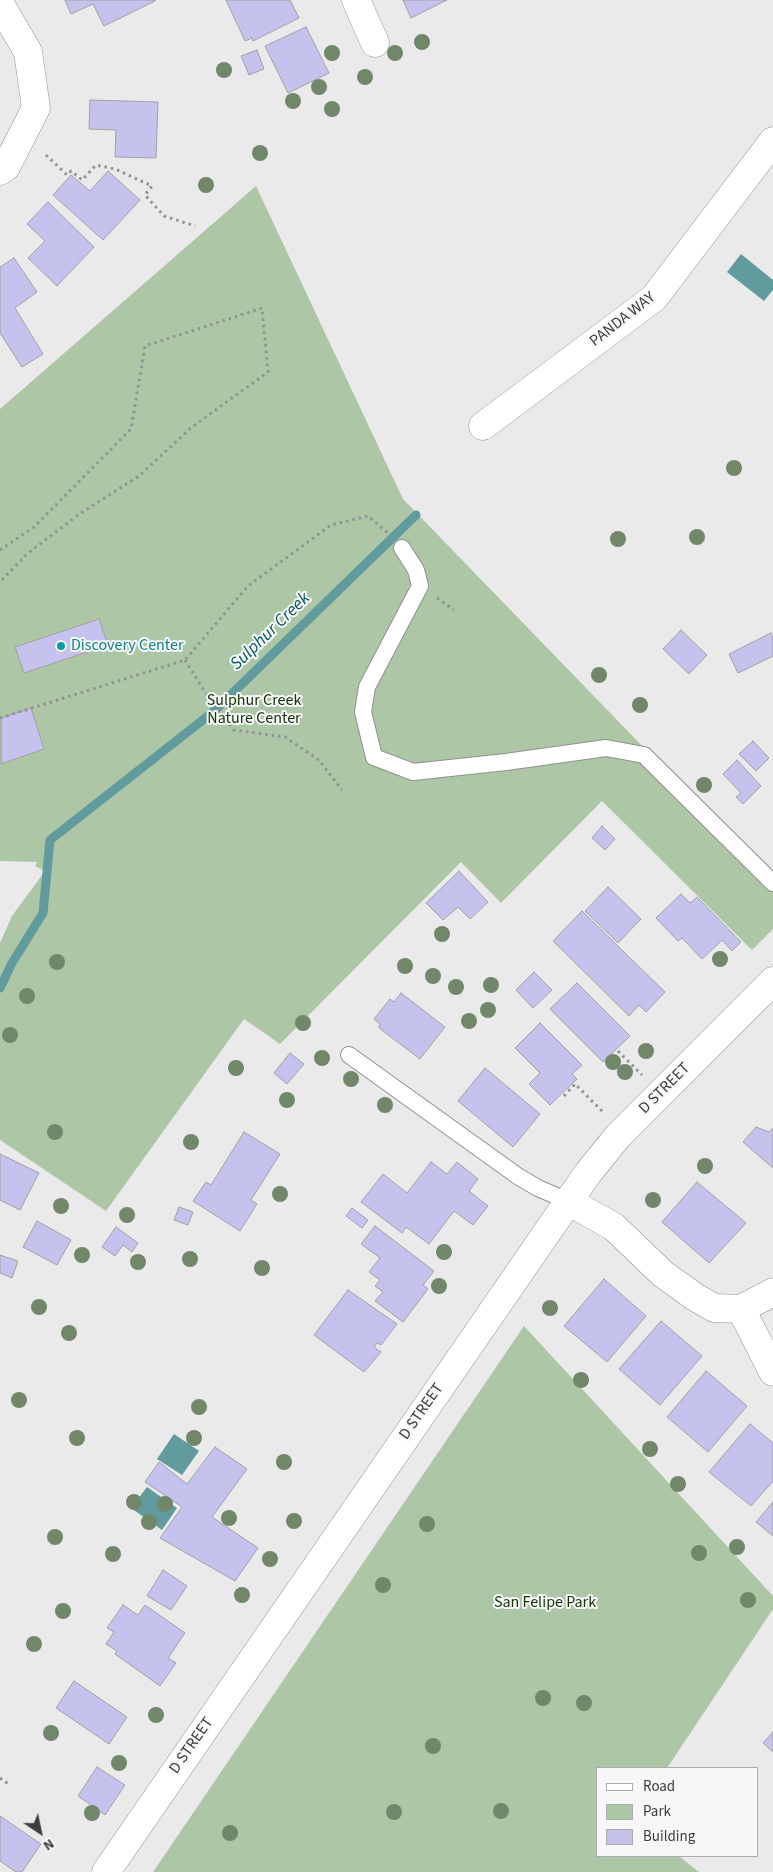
<!DOCTYPE html>
<html>
<head>
<meta charset="utf-8">
<style>
	body { margin:0 }
	#map { position:relative; width:773px; height:1872px; overflow:hidden; background:#eaeaeb; font-family:"Source Sans 3",sans-serif }
	canvas { display:block }
	.legend { position:absolute; left:596px; top:1767px; width:162px; height:90px; box-sizing:border-box; background:#f7f7f9; border:1px solid #acacad; margin:0; padding:6px 9px; list-style:none; font-size:15px; color:#3c3c3c }
	.legend li { display:flex; align-items:center; gap:10px; height:25px }
	.legend b { width:25px; border:1px solid #acacad }
	.north { position:absolute; left:15px; top:1807px; width:50px; height:50px; -webkit-text-stroke:4px #f7f7f9; paint-order:stroke; rotate:146deg; font-size:14px; font-weight:700; line-height:20px; text-align:center; color:#3c3c3c }
	.north::after { content:''; display:block; margin:auto; width:18px; height:22px; background:#3c3c3c; clip-path:polygon(50% 0,100% 100%,50% 72%,0 100%) }
</style>
</head>
<body>
<div id="map">
<canvas width="773" height="1872"></canvas>
<ul class="legend">
<li><b style="height:6px;background:#fff"></b>Road</li>
<li><b style="height:14px;background:#adc7a6"></b>Park</li>
<li><b style="height:14px;background:#c5c2ee"></b>Building</li>
</ul>
<div class="north">N</div>
</div>
<script>
const g = document.querySelector('canvas').getContext('2d');
g.lineJoin = 'round';
function fill(path, color) { g.fillStyle = color; g.fill(path, 'evenodd'); }
const shape = rows => new Path2D(rows.map(r => 'M' + r).join(''));
function trace(path, color, width, dash) { g.strokeStyle = color; g.lineWidth = width; g.lineCap = dash ? 'butt' : 'round'; g.setLineDash(dash || []); g.stroke(path); }
function write(font, color, halo, rows, align = 'center') {
  g.font = font + ' "Source Sans 3",sans-serif'; g.lineWidth = 4; g.setLineDash([]); g.textBaseline = 'middle'; g.strokeStyle = halo; g.fillStyle = color; for (const [text, x, y, turn = 0] of rows) {
    g.save(); g.translate(x, y); g.rotate((+turn || 0) * Math.PI / 180); g.textAlign = isNaN(turn) ? turn : align; if (halo) g.strokeText(text, 0, 0); g.fillText(text, 0, 0); g.restore();
  }
}
const green = shape([
	[256,186,403,499,773,881,773,929,752,950,602,801,501,903,461,862,280,1044,244,1019,106,1211,0,1140,0,943,12,916,45,871,35,866,37,862,0,861,0,409],
	[524,1326,773,1596,773,1609,667,1768,597,1768,597,1856,679,1856,699,1872,153,1872]
]);
const water = shape([
	[741,254,773,280,773,290,764,301,727,272],
	[174,1434,199,1451,182,1475,157,1459],
	[147,1487,177,1508,162,1530,131,1508]
]);
const stream = shape([
	[0,988,12,963,43,913,50,840,213,712,416,515]
]);
const building = shape([
	[65,0,155,0,155,1,104,26,93,4,71,14,65,0],
	[226,0,290,0,299,18,253,41,252,38,245,41,226,0],
	[403,0,447,0,411,18,403,0],
	[306,27,329,73,288,93,265,46,306,27],
	[257,50,264,69,249,75,241,56,257,50],
	[90,100,158,102,156,158,115,157,116,130,89,129,90,100],
	[108,171,140,200,103,240,53,195,71,175,90,191,108,171],
	[48,202,94,247,57,286,28,258,45,241,27,224,48,202],
	[14,258,37,292,15,308,43,354,22,367,0,333,0,267,14,258],
	[99,619,108,645,24,673,15,647,99,619],
	[681,630,707,655,689,674,663,649,681,630],
	[771,633,773,638,773,656,738,673,729,654,771,633],
	[31,708,44,749,1,764,1,718,31,708],
	[753,741,769,758,756,771,739,754,753,741],
	[737,760,761,786,743,804,736,797,741,793,723,774,737,760],
	[602,826,615,839,605,850,592,838,602,826],
	[459,871,488,902,470,919,458,907,443,920,426,903,459,871],
	[608,887,641,919,618,943,585,911,608,887],
	[681,894,690,903,697,897,741,942,732,951,722,940,702,959,682,938,678,941,656,918,681,894],
	[582,911,665,992,646,1012,639,1005,629,1016,553,941,582,911],
	[534,972,552,990,533,1008,516,990,534,972],
	[577,983,630,1036,603,1062,550,1009,577,983],
	[401,993,445,1027,420,1059,379,1028,380,1024,374,1019,390,999,394,1002,401,993],
	[540,1023,582,1065,572,1074,577,1079,550,1105,529,1084,540,1073,515,1048,540,1023],
	[290,1053,304,1064,287,1084,274,1073,290,1053],
	[485,1068,540,1114,513,1147,458,1101,485,1068],
	[756,1127,769,1132,773,1128,773,1168,743,1142,756,1127],
	[244,1132,280,1154,251,1200,257,1204,240,1231,193,1201,206,1182,211,1185,244,1132],
	[0,1154,39,1173,20,1210,0,1200,0,1154],
	[431,1162,447,1174,457,1162,478,1179,469,1191,488,1206,473,1225,454,1211,429,1244,406,1227,402,1233,361,1202,383,1174,407,1193,431,1162],
	[697,1182,746,1223,709,1263,662,1222,697,1182],
	[179,1207,193,1212,188,1225,174,1220,179,1207],
	[352,1208,368,1220,362,1228,346,1216,352,1208],
	[37,1221,71,1240,57,1265,23,1247,37,1221],
	[375,1226,434,1271,423,1285,428,1289,403,1322,375,1301,383,1292,375,1286,380,1280,369,1272,380,1258,361,1244,375,1226],
	[116,1227,138,1243,132,1252,123,1245,115,1256,102,1247,116,1227],
	[0,1255,18,1261,12,1278,0,1273,0,1255],
	[604,1279,646,1316,607,1362,564,1326,604,1279],
	[348,1290,397,1324,381,1345,377,1343,374,1347,381,1352,364,1372,314,1335,348,1290],
	[661,1321,702,1356,660,1405,619,1369,661,1321],
	[706,1371,747,1406,708,1452,667,1417,706,1371],
	[750,1424,773,1443,773,1481,751,1506,709,1472,750,1424],
	[215,1447,247,1469,212,1517,258,1548,235,1581,160,1538,182,1507,145,1482,159,1462,187,1484,215,1447],
	[773,1502,773,1536,756,1522,773,1502],
	[163,1570,187,1586,171,1610,147,1596,163,1570],
	[123,1605,138,1615,145,1605,185,1633,168,1658,176,1663,160,1686,115,1654,117,1651,106,1644,114,1632,107,1628,123,1605],
	[74,1681,127,1717,109,1744,56,1708,74,1681],
	[773,1732,773,1752,763,1743,773,1732],
	[97,1767,125,1785,105,1815,78,1796,97,1767],
	[0,1816,41,1844,22,1872,16,1872,0,1861,0,1816]
]);
const path = shape([
	[46,155,67,175,71,171,82,180,96,165,115,169,152,186,145,195,164,216,195,226],
	[0,550,34,527,131,429,145,346,262,308,268,372,192,427,139,476,78,515,27,554,0,582],
	[437,598,454,610],
	[185,660,207,695,234,730,285,737,319,760,342,790],
	[0,718,185,660,248,586,331,525,368,516,388,533],
	[618,1051,642,1075],
	[564,1096,575,1084,604,1113],
	[0,1778,10,1785]
]);
const service = shape([
	[402,548,416,570,420,586,367,687,363,712,374,757,413,772,506,762,606,748,644,755,773,883],
	[349,1055,519,1177,538,1188,568,1201]
]);
const minor = shape([
	[356,0,375,43],
	[0,4,28,52,36,108,6,167,0,171],
	[483,426,654,298,773,141],
	[568,1201,614,1227,663,1274,695,1297,714,1308,741,1309,773,1292],
	[741,1309,773,1372]
]);
const secondary = shape([
	[106,1872,588,1173,618,1136,773,981]
]);
const trees = [
	[422,42],
	[332,53],
	[395,53],
	[224,70],
	[365,77],
	[319,87],
	[293,101],
	[332,109],
	[260,153],
	[206,185],
	[734,468],
	[697,537],
	[618,539],
	[599,675],
	[640,705],
	[704,785],
	[442,934],
	[720,959],
	[57,962],
	[405,966],
	[433,976],
	[491,985],
	[456,987],
	[27,996],
	[488,1010],
	[469,1021],
	[303,1023],
	[10,1035],
	[646,1051],
	[322,1058],
	[613,1062],
	[236,1068],
	[625,1072],
	[351,1079],
	[287,1100],
	[385,1105],
	[55,1132],
	[191,1142],
	[705,1166],
	[280,1194],
	[653,1200],
	[61,1206],
	[127,1215],
	[444,1252],
	[82,1255],
	[190,1259],
	[138,1262],
	[262,1268],
	[439,1286],
	[39,1307],
	[550,1308],
	[69,1333],
	[581,1380],
	[19,1400],
	[199,1407],
	[77,1438],
	[194,1438],
	[650,1449],
	[284,1462],
	[678,1484],
	[134,1502],
	[165,1504],
	[229,1518],
	[294,1521],
	[149,1522],
	[427,1524],
	[55,1537],
	[737,1547],
	[699,1553],
	[113,1554],
	[270,1559],
	[383,1585],
	[242,1595],
	[748,1600],
	[63,1611],
	[34,1644],
	[543,1698],
	[584,1703],
	[156,1715],
	[51,1733],
	[433,1746],
	[119,1763],
	[501,1811],
	[394,1812],
	[92,1813],
	[230,1833]
];
const markers = [
	[61,646,5,"#0f9aa8"]
];
const streetNames = [
	["PANDA WAY",623,320,-38],
	["D STREET",665,1089,-45],
	["D STREET",422,1412,-55],
	["D STREET",192,1746,-55]
];
const cultureNames = [
	["Discovery Center",71,646]
];
const parkNames = [
	["Sulphur Creek",254,701],
	["Nature Center",254,719],
	["San Felipe Park",545,1603]
];
const waterNames = [
	["Sulphur Creek",271,632,-44]
];
fill(green, '#adc7a6');
fill(water, '#619b9e');
trace(stream, '#619b9e', 9);
fill(building, '#c5c2ee');
trace(building, '#a1a1a3', 1);
trace(service, '#919193', 18);
trace(minor, '#919193', 29);
trace(secondary, '#919193', 29);
trace(path, '#929293', 3, [2.5, 4]);
trace(service, '#fff', 16);
trace(minor, '#fff', 28);
trace(secondary, '#fff', 28);
g.fillStyle = '#71876a';
for (const [x, y] of trees) { g.beginPath(); g.arc(x, y, 8, 0, 2 * Math.PI); g.fill(); }
for (const [x, y, r, color] of markers) { const dot = new Path2D(); dot.arc(x, y, r, 0, 2 * Math.PI); g.fillStyle = color; g.fill(dot); trace(dot, '#f7f7f9', 2); }
write('16px', '#3c3c3c', '#f7f7f9', streetNames);
write('16px', '#0d838f', '#f7f7f9', cultureNames, 'left');
write('16px', '#0e3600', '#f7f7f9', parkNames);
write('italic 18px', '#005a5e', '#f7f7f9', waterNames);
</script>
</body>
</html>
